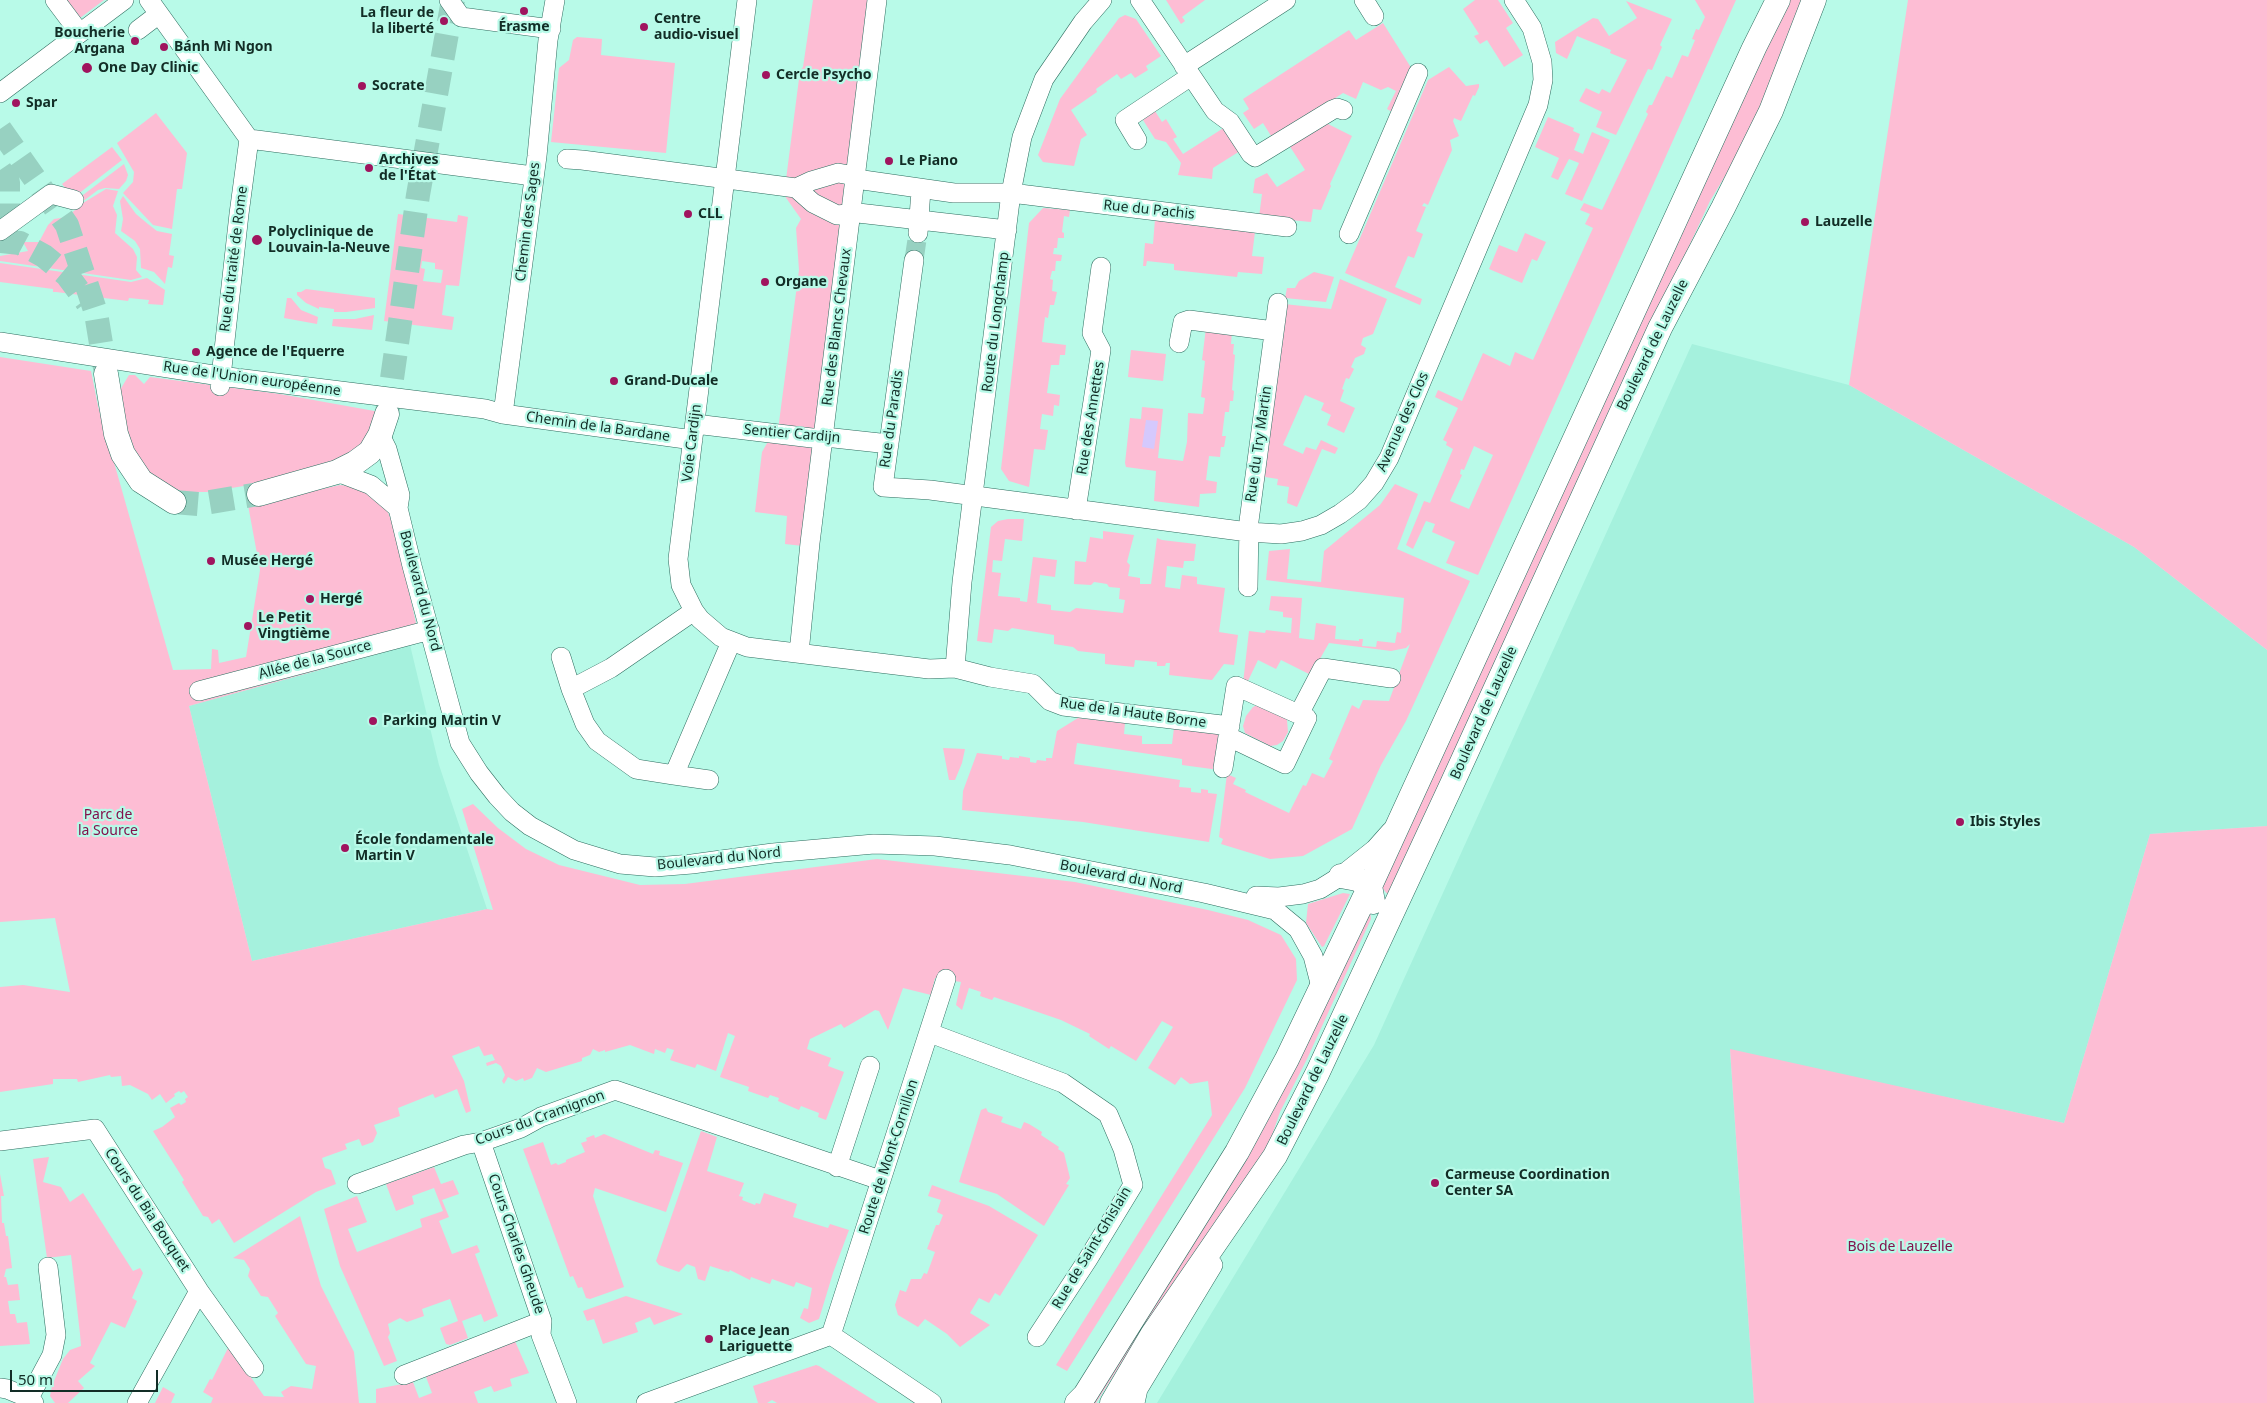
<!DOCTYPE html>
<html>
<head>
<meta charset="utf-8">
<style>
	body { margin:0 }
	#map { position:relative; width:2267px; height:1403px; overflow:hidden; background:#b8fae8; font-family:"Noto Sans",sans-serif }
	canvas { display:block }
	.scale { position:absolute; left:10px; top:1370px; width:148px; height:22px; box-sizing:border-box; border:2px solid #122d26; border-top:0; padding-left:6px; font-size:15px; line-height:18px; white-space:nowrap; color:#122d26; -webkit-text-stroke:4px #b8fae8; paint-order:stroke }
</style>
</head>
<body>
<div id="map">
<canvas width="2267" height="1403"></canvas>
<div class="scale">50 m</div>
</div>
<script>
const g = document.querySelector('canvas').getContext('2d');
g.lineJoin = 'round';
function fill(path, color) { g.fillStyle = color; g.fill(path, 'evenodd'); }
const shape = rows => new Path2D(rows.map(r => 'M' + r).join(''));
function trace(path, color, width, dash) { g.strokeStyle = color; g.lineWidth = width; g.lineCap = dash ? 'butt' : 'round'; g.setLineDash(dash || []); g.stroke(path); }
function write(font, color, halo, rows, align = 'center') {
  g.font = font + ' "Noto Sans",sans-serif'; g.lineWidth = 4.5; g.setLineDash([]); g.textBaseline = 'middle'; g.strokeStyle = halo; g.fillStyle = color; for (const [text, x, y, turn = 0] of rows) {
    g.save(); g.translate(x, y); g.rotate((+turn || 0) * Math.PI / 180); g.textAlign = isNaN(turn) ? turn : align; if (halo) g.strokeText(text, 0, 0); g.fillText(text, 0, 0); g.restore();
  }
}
const built = shape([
	[1692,344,1849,385,2134,547,2267,650,2267,826,2150,834,2064,1123,1730,1050,1754,1403,1157,1403,1374,1045],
	[410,645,439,765,487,909,252,961,189,706]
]);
const green = shape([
	[61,0,104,0,76,21],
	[813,0,869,0,803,546,785,544,787,516,755,512,762,452,770,438,778,430,799,270,796,228,801,219,784,195,800,71,803,67],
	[1166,0,1205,0,1182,17,1185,21,1181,24],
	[1475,0,1498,0,1513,23,1506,28,1523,55,1504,67,1487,40,1480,44,1474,36,1479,34,1463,9],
	[1695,0,1736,0,1478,575,1446,563,1455,542,1432,532,1435,524,1426,521,1413,549,1406,545,1424,501,1430,503,1453,449,1446,445,1447,442,1443,440,1458,408,1435,397,1438,390,1462,401,1483,353,1510,366,1515,352,1533,360,1593,228,1585,224,1590,214,1580,210,1584,203,1602,210,1648,114,1646,112,1649,105,1652,105,1666,76,1672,78,1682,55,1688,57,1695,40,1692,39,1696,29,1699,30,1705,17],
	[1474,446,1493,455,1469,509,1450,501,1462,475,1460,474,1461,469,1464,470],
	[1785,0,1808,0,1757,123,1710,201,1388,895,1380,885],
	[1908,0,2267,0,2267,650,2134,547,1849,385],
	[1626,1,1672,19,1660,45,1662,47,1652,70,1648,69,1616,135,1596,127,1602,112,1579,101,1586,88,1599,94,1602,89,1610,93,1627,60,1610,53,1611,50,1577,36,1567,59,1556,53,1555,42,1593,18,1598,19,1609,36,1637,18],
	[1125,15,1136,19,1161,56,1146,66,1148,70,1135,78,1131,73,1121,79,1117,74,1096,89,1097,92,1071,110,1087,135,1081,139,1074,166,1043,162,1038,155,1060,99,1119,18],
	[1383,23,1410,66,1412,73,1392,112,1387,109,1396,91,1388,87,1381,90,1363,82,1356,99,1343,93,1273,139,1263,123,1254,129,1243,113,1249,109,1243,99,1349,30,1356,40],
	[577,37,602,39,601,55,675,63,666,153,551,142,559,68,569,60,573,40],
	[1449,67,1466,86,1479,84,1479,87,1475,96,1473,95,1461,121,1454,118,1453,121,1459,136,1450,140,1452,150,1440,177,1428,205,1424,203,1422,206,1426,207,1416,231,1423,234,1414,258,1408,256,1395,287,1422,299,1420,305,1345,273,1428,80],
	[1155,111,1162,122,1166,119,1177,137,1173,139,1183,154,1225,127,1240,151,1213,168,1212,179,1178,175,1181,163,1166,142,1155,139,1143,120],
	[156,113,187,153,182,189,177,189,172,229,153,225,123,193,133,182,134,172,117,143],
	[1548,117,1574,128,1573,131,1580,134,1574,150,1583,154,1592,132,1610,140,1582,201,1565,194,1579,163,1569,159,1558,180,1551,177,1559,158,1535,147],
	[1324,122,1352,136,1330,184,1331,186,1321,210,1313,209,1311,222,1259,217,1262,194,1253,193,1255,179,1267,173,1277,187,1305,170,1289,145],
	[112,147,122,160,73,198,62,184],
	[124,164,128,175,126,181,119,189,105,188,98,190,78,205,75,201],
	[106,189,118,191,113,206,117,215,115,233,133,249,137,257,136,270,142,277,131,280,0,261,0,256,28,251,23,242,39,242,48,225,54,219,67,217,83,203],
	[123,196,136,214,148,224,157,231,172,234,169,255,174,256,172,268,168,267,165,284,154,272,141,268,140,249,135,241,121,231,123,219,120,201],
	[1043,208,1070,210,1069,217,1064,216,1062,232,1064,233,1064,238,1058,238,1057,248,1054,248,1053,254,1062,255,1061,261,1056,261,1055,271,1052,271,1050,279,1053,280,1052,291,1057,292,1054,305,1050,305,1048,318,1045,317,1042,342,1066,345,1065,355,1060,355,1059,365,1051,365,1047,393,1060,395,1059,406,1054,405,1053,416,1042,414,1040,429,1048,430,1045,450,1034,449,1029,487,1009,481,1001,469,1029,223],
	[398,214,457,222,458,215,468,217,459,286,446,285,442,315,454,317,452,330,384,321],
	[422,261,435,263,435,269,443,270,441,283,423,281,425,269,421,268],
	[1155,219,1255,232,1252,256,1264,257,1262,274,1238,272,1237,277,1174,270,1174,264,1147,261,1146,266,1143,266,1145,243,1153,244],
	[1525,233,1546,242,1537,261,1532,259,1522,283,1489,269,1499,245,1517,252],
	[0,263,131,282,147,278,165,290,163,305,148,304,149,300,129,298,128,301,56,292,53,292,53,289,0,282],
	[1314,272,1334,277,1326,302,1285,298,1287,288,1295,288,1299,281],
	[1340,279,1387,299,1373,334,1363,338,1361,345,1366,348,1364,354,1355,358,1351,367,1354,369,1349,379,1346,378,1342,389,1344,390,1340,401,1355,408,1344,433,1327,425,1331,415,1321,410,1324,403,1305,395,1283,445,1303,454,1306,447,1316,450,1321,440,1338,448,1335,454,1322,449,1297,507,1287,503,1289,487,1277,485,1278,479,1265,477,1264,483,1262,483,1284,304,1331,309],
	[306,289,375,298,375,308,346,312,334,312,334,309,319,307,319,309,306,303,297,295,297,292,301,292],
	[287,298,291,298,301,310,318,317,317,324,284,318],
	[374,315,372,330,332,326,333,319,355,319],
	[1206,328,1232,331,1231,344,1234,344,1233,354,1235,355,1232,390,1234,391,1233,401,1230,401,1229,412,1225,412,1222,436,1226,436,1224,447,1221,447,1220,457,1209,456,1206,480,1217,482,1216,493,1200,494,1199,507,1154,501,1156,471,1126,467,1125,463,1130,418,1141,419,1142,407,1163,409,1158,458,1183,461,1187,442,1188,413,1203,414,1205,398,1201,397,1205,361,1202,360],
	[1131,350,1166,354,1163,381,1128,377],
	[0,357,91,371,98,406,173,670,211,669,212,649,218,650,219,663,246,657,260,570,248,505,340,485,357,487,373,494,387,510,395,529,416,623,410,645,189,706,252,961,487,909,493,910,462,809,473,804,498,828,526,849,559,865,640,885,685,884,877,859,1075,882,1208,910,1248,920,1281,935,1296,959,1297,980,1245,1088,1067,1371,1056,1365,1212,1115,1208,1081,1190,1084,1181,1077,1175,1085,1148,1068,1173,1027,1162,1021,1136,1061,1111,1046,1109,1049,1089,1036,1090,1034,1061,1020,994,997,992,1000,980,996,981,992,969,988,962,1010,956,1005,961,982,935,978,931,995,903,988,888,1030,879,1011,875,1010,844,1028,841,1024,810,1039,807,1049,831,1058,828,1066,844,1072,826,1120,818,1117,819,1113,801,1106,799,1110,778,1101,779,1098,770,1095,768,1098,748,1091,749,1087,720,1077,735,1036,728,1033,716,1071,697,1064,695,1068,670,1060,674,1050,667,1048,665,1053,655,1049,654,1054,630,1045,605,1052,605,1050,599,1052,593,1049,590,1055,582,1058,582,1061,546,1072,537,1068,532,1078,524,1081,523,1078,516,1081,508,1077,504,1084,502,1081,505,1075,501,1066,496,1063,487,1066,486,1063,495,1060,492,1054,484,1056,479,1046,452,1056,464,1081,471,1111,466,1113,457,1089,435,1098,433,1094,398,1108,400,1116,374,1125,377,1133,373,1142,362,1146,359,1139,345,1144,347,1149,322,1158,325,1168,331,1170,336,1184,316,1192,234,1243,219,1219,212,1224,208,1217,203,1216,182,1182,184,1180,153,1131,162,1127,175,1117,170,1108,179,1103,181,1105,186,1102,185,1099,188,1097,184,1091,181,1093,179,1091,174,1094,175,1096,166,1103,160,1094,152,1100,148,1094,130,1085,122,1086,121,1076,111,1077,110,1075,78,1082,77,1079,53,1079,53,1084,0,1092,0,987,23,985,70,992,55,918,0,922],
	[129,375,135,375,144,384,150,377,280,394,380,412,378,422,357,450,339,461,256,484,207,492,183,492,155,480,132,450,117,395],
	[1395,484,1418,494,1397,549,1470,581,1406,721,1381,765,1352,829,1303,856,1270,859,1221,844,1223,839,1219,837,1227,774,1236,778,1233,784,1246,790,1245,792,1289,813,1303,785,1306,786,1312,773,1324,778,1333,761,1329,759,1352,705,1359,709,1363,700,1389,701,1410,644,1406,648,1391,651,1329,643,1296,701,1309,674,1281,660,1276,669,1258,660,1247,683,1243,683,1249,631,1265,633,1266,630,1291,633,1292,618,1283,617,1283,612,1269,610,1271,596,1302,598,1299,638,1314,640,1316,623,1336,626,1335,639,1359,641,1359,639,1363,639,1362,646,1376,647,1377,641,1395,643,1397,632,1401,633,1404,598,1266,580,1269,551,1290,549,1287,579,1321,582,1324,551,1380,505],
	[1008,519,1024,519,1022,541,1005,539,1002,561,993,560,992,572,1001,573,998,596,1020,598,1020,601,1027,602,1033,557,1057,560,1055,577,1040,575,1037,603,1051,605,1051,610,1070,612,1076,608,1123,613,1125,600,1119,599,1120,588,1109,587,1107,584,1101,583,1094,582,1091,585,1074,584,1075,561,1086,562,1090,537,1103,539,1103,531,1134,535,1127,562,1130,565,1128,576,1140,578,1140,584,1151,584,1157,538,1162,540,1196,544,1194,561,1184,561,1183,568,1167,566,1165,587,1180,589,1182,575,1197,577,1197,584,1225,588,1219,632,1238,635,1234,665,1224,664,1212,680,1203,679,1169,675,1170,663,1166,663,1165,666,1157,666,1157,662,1135,660,1134,667,1105,664,1105,654,1078,651,1073,647,1054,644,1054,635,1012,628,1008,631,994,629,992,643,977,641,991,527,998,521],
	[1259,704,1284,716,1287,720,1288,732,1283,741,1277,745,1270,746,1245,733,1243,726,1246,716,1253,707],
	[1078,718,1125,723,1124,734,1142,736,1142,744,1172,744,1174,728,1220,733,1219,770,1182,765,1182,759,1077,743,1074,764,1180,780,1179,787,1191,788,1191,792,1201,793,1201,789,1208,790,1208,793,1217,794,1209,842,1083,822,962,810,963,791,977,753,1002,756,1002,759,1009,760,1010,757,1019,758,1019,756,1030,758,1030,762,1036,763,1037,760,1046,761,1046,758,1052,758,1057,731],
	[943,748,965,749,962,763,955,780,949,780],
	[2267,826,2267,1403,1754,1403,1730,1049,2064,1123,2150,834],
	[1343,893,1350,894,1324,946,1322,947,1306,923,1308,904],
	[1370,910,1371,919,1307,1059,1280,1112,1267,1150,1151,1316,1096,1403,1086,1403],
	[986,1108,988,1112,1003,1117,1001,1122,1021,1129,1024,1122,1029,1124,1042,1132,1041,1135,1059,1147,1058,1149,1064,1153,1070,1178,1066,1184,1069,1185,1044,1226,997,1194,959,1182,981,1110],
	[701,1131,717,1137,707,1171,744,1183,739,1196,743,1197,742,1200,755,1205,756,1203,760,1204,764,1193,797,1204,793,1217,828,1228,830,1224,849,1230,833,1273,819,1319,809,1323,800,1318,804,1308,808,1309,812,1288,796,1282,794,1287,772,1279,770,1284,751,1277,750,1280,730,1270,729,1272,710,1266,705,1281,698,1279,695,1267,687,1264,679,1272,659,1265,656,1261],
	[604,1134,653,1154,655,1150,660,1151,659,1155,683,1163,666,1212,595,1188,593,1196,624,1287,590,1299,586,1298,582,1287,578,1288,573,1276,570,1277,523,1149,543,1142,551,1165,556,1163,558,1165,566,1162,566,1160,585,1152,581,1143,587,1141,586,1138,594,1135,595,1138],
	[49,1157,43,1182,61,1187,70,1202,83,1193,133,1271,140,1268,143,1273,132,1298,137,1301,125,1328,111,1322,90,1363,95,1366,78,1381,84,1388,68,1403,55,1403,50,1396,52,1386,63,1359,70,1350,81,1346,80,1334,71,1255,47,1258,33,1159],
	[434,1167,441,1184,453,1180,459,1194,442,1200,449,1217,439,1221,452,1254,477,1245,480,1252,475,1254,498,1316,484,1322,481,1314,462,1321,468,1338,450,1345,446,1344,440,1328,458,1321,450,1299,422,1309,424,1316,407,1322,400,1318,388,1324,390,1333,388,1337,397,1361,384,1366,340,1266,324,1209,357,1196,367,1222,348,1229,357,1252,422,1227,420,1219,443,1211,434,1188,412,1196,414,1204,396,1211,386,1184],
	[0,1174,4,1196,1,1196,2,1223,4,1223,6,1236,8,1236,12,1268,6,1269,4,1277,6,1277,8,1285,18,1284,20,1300,8,1301,10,1314,15,1314,17,1323,27,1322,30,1344,0,1346],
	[932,1185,989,1206,1038,1235,1000,1296,995,1293,989,1303,979,1298,970,1313,990,1325,960,1347,947,1334,925,1319,918,1327,898,1315,895,1305,900,1290,906,1292,911,1279,921,1279,924,1273,927,1274,935,1252,927,1249,936,1225,939,1225,943,1215,937,1212,941,1200,928,1196],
	[300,1216,321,1286,354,1352,359,1403,211,1403,213,1398,203,1392,210,1379,212,1380,229,1346,264,1396,284,1397,281,1392,291,1386,312,1389,316,1366,306,1364,275,1316,278,1313,268,1297,261,1296,248,1276,250,1269,244,1260,233,1258],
	[626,1296,683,1314,654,1325,650,1317,635,1323,638,1332,603,1344,594,1319,587,1321,583,1311],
	[515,1341,529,1373,510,1379,512,1386,494,1392,491,1386,474,1392,478,1403,376,1403,376,1389,413,1382,419,1398,432,1393,426,1377,431,1372],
	[816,1365,819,1366,878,1403,777,1403,772,1400,767,1403,758,1403,753,1386],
	[163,1387,175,1394,171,1403,155,1403]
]);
const water = shape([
	[1146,420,1158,421,1154,449,1142,447]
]);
const minorTunnel = shape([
	[914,260,918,233]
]);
const majorTunnel = shape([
	[0,129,67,225,96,313,106,374],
	[0,170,8,182,8,214,0,237],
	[0,241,20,243,44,256,67,275,87,302],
	[387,414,418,195,453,0],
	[174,502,198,504,259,494]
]);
const minor = shape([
	[55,0,79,32],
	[149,0,249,139,533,176],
	[449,0,461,17,551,29],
	[747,0,678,559,681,585,694,611,700,619,721,637,747,647,929,669,955,668,990,677,1033,684,1050,701,1063,706,1230,726],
	[1140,0,1215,111,1230,122,1251,154,1255,157,1332,110,1337,108,1343,110],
	[1364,0,1374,16],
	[138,30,159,14],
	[1184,66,1286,0],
	[0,93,124,0],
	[1137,140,1125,120,1191,76],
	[567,159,582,160,796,188,811,181,838,173,855,176,863,180,954,193,1011,193,1287,227],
	[796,188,813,203,837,215,858,213,1007,230],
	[0,231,51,194,74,200],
	[918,233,921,189],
	[1349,234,1418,73],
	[914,260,883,487,930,490,1248,532,1281,534,1302,531,1321,525,1340,514,1359,500,1374,483,1389,458,1538,105,1543,80,1542,62,1532,28,1514,0],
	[0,342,220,376,485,409,503,414,693,440],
	[1179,343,1183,322,1189,320,1274,331],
	[220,386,239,214,249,139],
	[503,414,537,156,548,40,555,0],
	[695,424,812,438,834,438,889,444],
	[380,435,387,449,400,495,398,508,412,566,460,743,479,773,497,796,512,812,530,826,574,850,620,864,655,867,692,864,773,853,874,844,935,846,1010,855,1204,893,1275,910,1298,929,1313,956,1321,987],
	[337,472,371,485,398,508],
	[1076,510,1101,350,1092,333,1101,267],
	[1248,587,1249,521,1278,303],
	[694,611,611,668,571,689,585,724,597,741,636,769,674,775,731,642],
	[799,653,810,543,877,0],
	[561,657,571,689],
	[955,668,962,582,1011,193,1022,137,1044,79,1083,22,1102,0],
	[199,691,430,630],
	[1299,714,1323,668,1391,678],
	[1223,768,1236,686,1307,718,1285,764,1229,737],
	[674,775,709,780],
	[1256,896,1279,897,1303,894,1320,889,1341,876,1375,849,1391,831],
	[930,1033,1063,1083,1108,1114,1123,1149,1133,1185,1088,1259,1037,1337],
	[0,1141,95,1129,199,1291,254,1368],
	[481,1142,542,1321,541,1335,567,1403],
	[837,1167,870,1066],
	[357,1184,464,1145,481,1142,521,1128,541,1117,615,1090,880,1180],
	[831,1335,946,979],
	[831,1335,932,1403],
	[404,1375,542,1321],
	[0,1388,7,1389,29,1398,34,1403],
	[29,1398,52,1355,56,1335,48,1267],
	[137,1403,199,1291],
	[646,1403,831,1335],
	[1135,1403,1138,1389,1213,1265]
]);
const major = shape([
	[106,374,116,434,123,454,141,481,174,502],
	[259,494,337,472,355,463,370,452,380,435,387,414],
	[1341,876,1357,879,1370,886,1373,902],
	[1077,1403,1085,1395,1237,1152,1287,1059,1370,886,1754,48,1778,0],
	[1112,1403,1152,1335,1275,1156,1317,1074,1452,784,1660,328,1723,208,1771,111,1814,0]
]);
const markers = [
	[524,11,5,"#a0145e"],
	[444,21,5,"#a0145e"],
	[644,27,5,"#a0145e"],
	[135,41,5,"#a0145e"],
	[164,47,5,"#a0145e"],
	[87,68,6,"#a0145e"],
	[766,75,5,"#a0145e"],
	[362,86,5,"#a0145e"],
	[16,103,5,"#a0145e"],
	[889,161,5,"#a0145e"],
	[369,168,5,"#a0145e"],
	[688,214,5,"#a0145e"],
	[1805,222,5,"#a0145e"],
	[257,240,6,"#a0145e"],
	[765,282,5,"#a0145e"],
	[196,352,5,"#a0145e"],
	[614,381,5,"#a0145e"],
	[211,561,5,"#a0145e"],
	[310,599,5,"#a0145e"],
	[248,626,5,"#a0145e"],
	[373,721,5,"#a0145e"],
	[1960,822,5,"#a0145e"],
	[345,848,5,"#a0145e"],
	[1435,1183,5,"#a0145e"],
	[709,1339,5,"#a0145e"]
];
const poiNames = [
	["La fleur de",434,13,"right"],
	["la liberté",434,29,"right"],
	["Centre",654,19],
	["audio-visuel",654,35],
	["Érasme",524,27,"center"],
	["Boucherie",125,33,"right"],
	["Argana",125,49,"right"],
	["Bánh Mì Ngon",174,47],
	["One Day Clinic",98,68],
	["Cercle Psycho",776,75],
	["Socrate",372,86],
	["Spar",26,103],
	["Archives",379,160],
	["de l'État",379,176],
	["Le Piano",899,161],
	["CLL",698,214],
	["Lauzelle",1815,222],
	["Polyclinique de",268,232],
	["Louvain-la-Neuve",268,248],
	["Organe",775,282],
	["Agence de l'Equerre",206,352],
	["Grand-Ducale",624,381],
	["Musée Hergé",221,561],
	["Hergé",320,599],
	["Le Petit",258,618],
	["Vingtième",258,634],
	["Parking Martin V",383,721],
	["Ibis Styles",1970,822],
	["École fondamentale",355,840],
	["Martin V",355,856],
	["Carmeuse Coordination",1445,1175],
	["Center SA",1445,1191],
	["Place Jean",719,1331],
	["Lariguette",719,1347]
];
const streetNames = [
	["Rue du Pachis",1149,210,6],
	["Chemin des Sages",528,222,-83],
	["Rue du traité de Rome",234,259,-83],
	["Route du Longchamp",996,322,-83],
	["Rue des Blancs Chevaux",837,327,-83],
	["Boulevard de Lauzelle",1653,345,-64],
	["Rue de l'Union européenne",252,379,8],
	["Rue des Annettes",1091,418,-81],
	["Rue du Paradis",892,419,-82],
	["Avenue des Clos",1403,422,-66],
	["Chemin de la Bardane",598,427,8],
	["Sentier Cardijn",792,434,5],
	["Voie Cardijn",692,443,-83],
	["Rue du Try Martin",1259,444,-82],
	["Boulevard du Nord",420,591,75],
	["Allée de la Source",315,660,-15],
	["Rue de la Haute Borne",1133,713,8],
	["Boulevard de Lauzelle",1484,713,-66],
	["Boulevard du Nord",719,859,-6],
	["Boulevard du Nord",1121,877,11],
	["Boulevard de Lauzelle",1313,1080,-64],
	["Cours du Cramignon",540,1118,-20],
	["Route de Mont-Cornillon",889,1157,-72],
	["Cours du Bia Bouquet",147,1210,57],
	["Cours Charles Gheude",516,1244,71],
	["Rue de Saint-Ghislain",1092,1248,-59]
];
const parkNames = [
	["Parc de",108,815],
	["la Source",108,831],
	["Bois de Lauzelle",1900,1247]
];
fill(built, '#a5f1dd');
fill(green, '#fdbdd4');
fill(water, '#d5c9fd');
trace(minorTunnel, '#97d1c1', 19, [19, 9]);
trace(majorTunnel, '#97d1c1', 24, [24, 12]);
trace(minor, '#2d6d5f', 20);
trace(major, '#2d6d5f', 25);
trace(minor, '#fff', 19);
trace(major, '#fff', 24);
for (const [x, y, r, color] of markers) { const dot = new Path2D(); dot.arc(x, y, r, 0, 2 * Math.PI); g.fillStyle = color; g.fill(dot); trace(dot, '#b8fae8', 2); }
write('bold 14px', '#122d26', '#b8fae8', poiNames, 'left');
write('14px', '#122d26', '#b8fae8', streetNames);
write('14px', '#82124c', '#b8fae8', parkNames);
</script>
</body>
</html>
